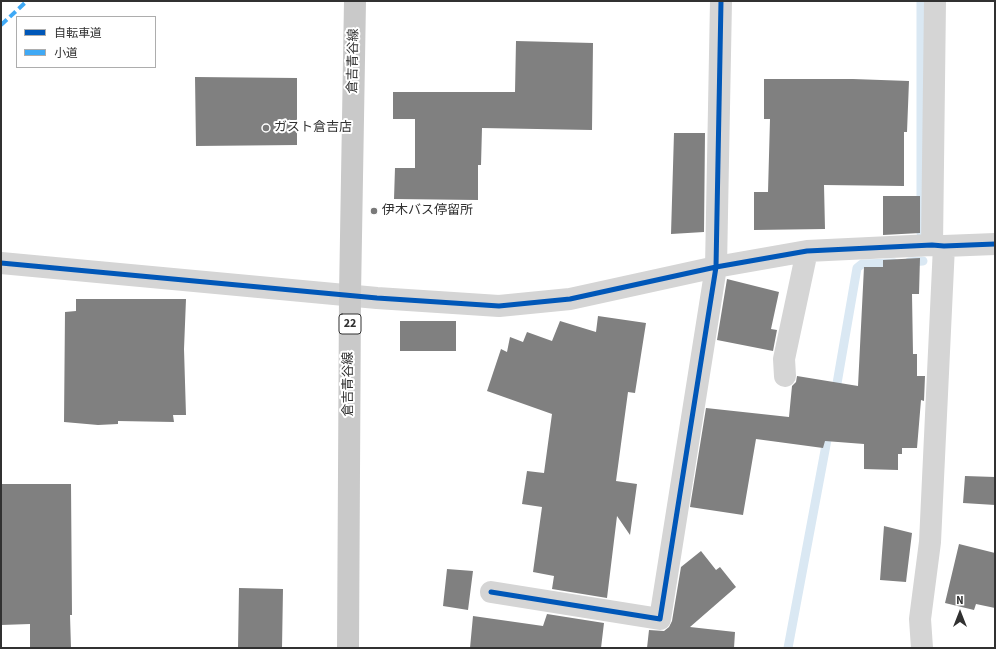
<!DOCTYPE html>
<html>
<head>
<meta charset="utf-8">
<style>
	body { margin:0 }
	#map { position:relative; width:996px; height:649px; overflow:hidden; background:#fff; font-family:"Source Sans 3","Noto Sans JP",sans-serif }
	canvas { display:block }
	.frame { position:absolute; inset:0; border:2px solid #313131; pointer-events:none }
	.legend { position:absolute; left:16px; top:16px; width:140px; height:52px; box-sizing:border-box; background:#fff; border:1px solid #adadad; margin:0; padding:5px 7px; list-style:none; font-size:12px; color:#313131 }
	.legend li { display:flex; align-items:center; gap:8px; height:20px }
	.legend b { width:20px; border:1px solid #adadad }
	.north { position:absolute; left:940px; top:593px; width:40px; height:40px; -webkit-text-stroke:3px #fff; paint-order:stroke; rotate:0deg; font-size:11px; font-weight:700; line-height:16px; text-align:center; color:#313131 }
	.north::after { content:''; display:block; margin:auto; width:14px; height:18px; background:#313131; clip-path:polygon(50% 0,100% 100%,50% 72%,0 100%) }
</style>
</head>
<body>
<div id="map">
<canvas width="996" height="649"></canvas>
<div class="frame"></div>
<ul class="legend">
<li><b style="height:5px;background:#0057b8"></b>自転車道</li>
<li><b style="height:5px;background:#3fa9f5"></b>小道</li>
</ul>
<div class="north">N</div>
</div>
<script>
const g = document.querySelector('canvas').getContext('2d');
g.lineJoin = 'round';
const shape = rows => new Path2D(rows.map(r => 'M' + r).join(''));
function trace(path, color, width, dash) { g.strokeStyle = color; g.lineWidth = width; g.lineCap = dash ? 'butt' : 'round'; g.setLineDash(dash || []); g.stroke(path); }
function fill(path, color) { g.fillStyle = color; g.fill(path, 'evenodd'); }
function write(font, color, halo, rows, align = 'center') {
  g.font = font + ' "Source Sans 3","Noto Sans JP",sans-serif'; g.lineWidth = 4; g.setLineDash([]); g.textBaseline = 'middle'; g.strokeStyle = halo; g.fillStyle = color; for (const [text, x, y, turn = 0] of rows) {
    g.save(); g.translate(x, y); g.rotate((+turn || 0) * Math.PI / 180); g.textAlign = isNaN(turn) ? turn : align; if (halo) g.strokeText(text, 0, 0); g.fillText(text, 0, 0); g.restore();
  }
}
const stream = shape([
	[921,1,921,233],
	[909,262,923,261],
	[835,395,857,268,862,264,894,263],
	[788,648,829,429]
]);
const building = shape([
	[516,41,593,43,592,130,482,128,481,165,478,165,478,200,394,199,395,168,415,168,415,119,393,119,393,92,515,92],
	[195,77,297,78,297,145,196,146],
	[764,79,853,79,909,81,907,132,904,132,904,186,824,185,825,229,754,230,754,192,768,192,770,119,764,119],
	[674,133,705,133,704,232,671,234],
	[883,196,920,196,920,233,883,235],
	[920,258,919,294,912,294,913,354,917,354,917,376,925,376,924,401,921,400,917,448,902,448,902,454,898,454,898,470,864,469,864,444,825,441,823,448,756,439,743,515,690,507,706,408,789,417,792,386,796,382,797,376,858,386,864,267,883,267,883,260],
	[727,279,779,292,771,329,777,330,773,351,717,340],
	[76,299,186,299,184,349,186,415,173,415,174,422,118,421,118,424,98,425,64,422,65,312,76,311],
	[598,316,646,323,635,393,628,392,616,481,637,484,630,535,617,516,607,598,552,589,554,576,533,572,542,507,522,504,527,471,544,473,552,414,487,391,501,349,507,352,510,337,523,342,527,332,552,341,560,321,596,332],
	[400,321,456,321,456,351,400,351],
	[965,476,995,477,995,505,963,503],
	[1,484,71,484,72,615,70,615,71,648,30,648,30,624,1,625],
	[884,526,912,533,906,582,880,580],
	[959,544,995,553,995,608,976,604,974,610,945,603],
	[701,551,716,570,720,567,736,587,690,627,735,632,734,648,647,648,649,630,664,631,669,627,672,621,681,567],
	[447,569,473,571,468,610,443,606],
	[239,588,283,589,282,648,238,648],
	[547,614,604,623,601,648,470,648,473,616,543,626]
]);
const minor = shape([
	[932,245,935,1],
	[1,263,377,298,499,306,570,299,716,267,807,251,932,245,944,246,995,244],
	[785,376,784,359,807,251],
	[491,592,660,619,716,267,721,1],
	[922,648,920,619,930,542,944,246]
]);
const major = shape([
	[348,648,350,295,355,1]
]);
const quiet = shape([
	[1,25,27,1]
]);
const cycleway = shape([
	[1,263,377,298,499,306,570,299,716,267,807,251,932,245,944,246,995,244],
	[491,592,660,619,716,267,721,1]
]);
const markers = [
	[266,128,4,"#797979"],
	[374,211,4,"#797979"]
];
const shields = [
	[350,324,22]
];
const shieldNames = [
	["22",350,324]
];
const streetNames = [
	["倉吉青谷線",354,61,-89],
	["倉吉青谷線",349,384,-90]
];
const poiNames = [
	["ガスト倉吉店",274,128],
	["伊木バス停留所",382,211]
];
trace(stream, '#dae8f3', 9);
fill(building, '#808080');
trace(minor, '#d5d5d5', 22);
trace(major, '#c9c9c9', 22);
trace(quiet, '#3fa9f5', 4, [8, 4]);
trace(cycleway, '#0057b8', 5);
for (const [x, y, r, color] of markers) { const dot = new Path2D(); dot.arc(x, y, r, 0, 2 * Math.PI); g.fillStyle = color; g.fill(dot); trace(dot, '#fff', 1.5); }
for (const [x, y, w] of shields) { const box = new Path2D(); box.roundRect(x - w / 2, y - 10, w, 20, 3); g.fillStyle = '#fff'; g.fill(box); trace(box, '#313131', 1); }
write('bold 12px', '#313131', null, shieldNames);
write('13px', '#313131', '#fff', streetNames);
write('13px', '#313131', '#fff', poiNames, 'left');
</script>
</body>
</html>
